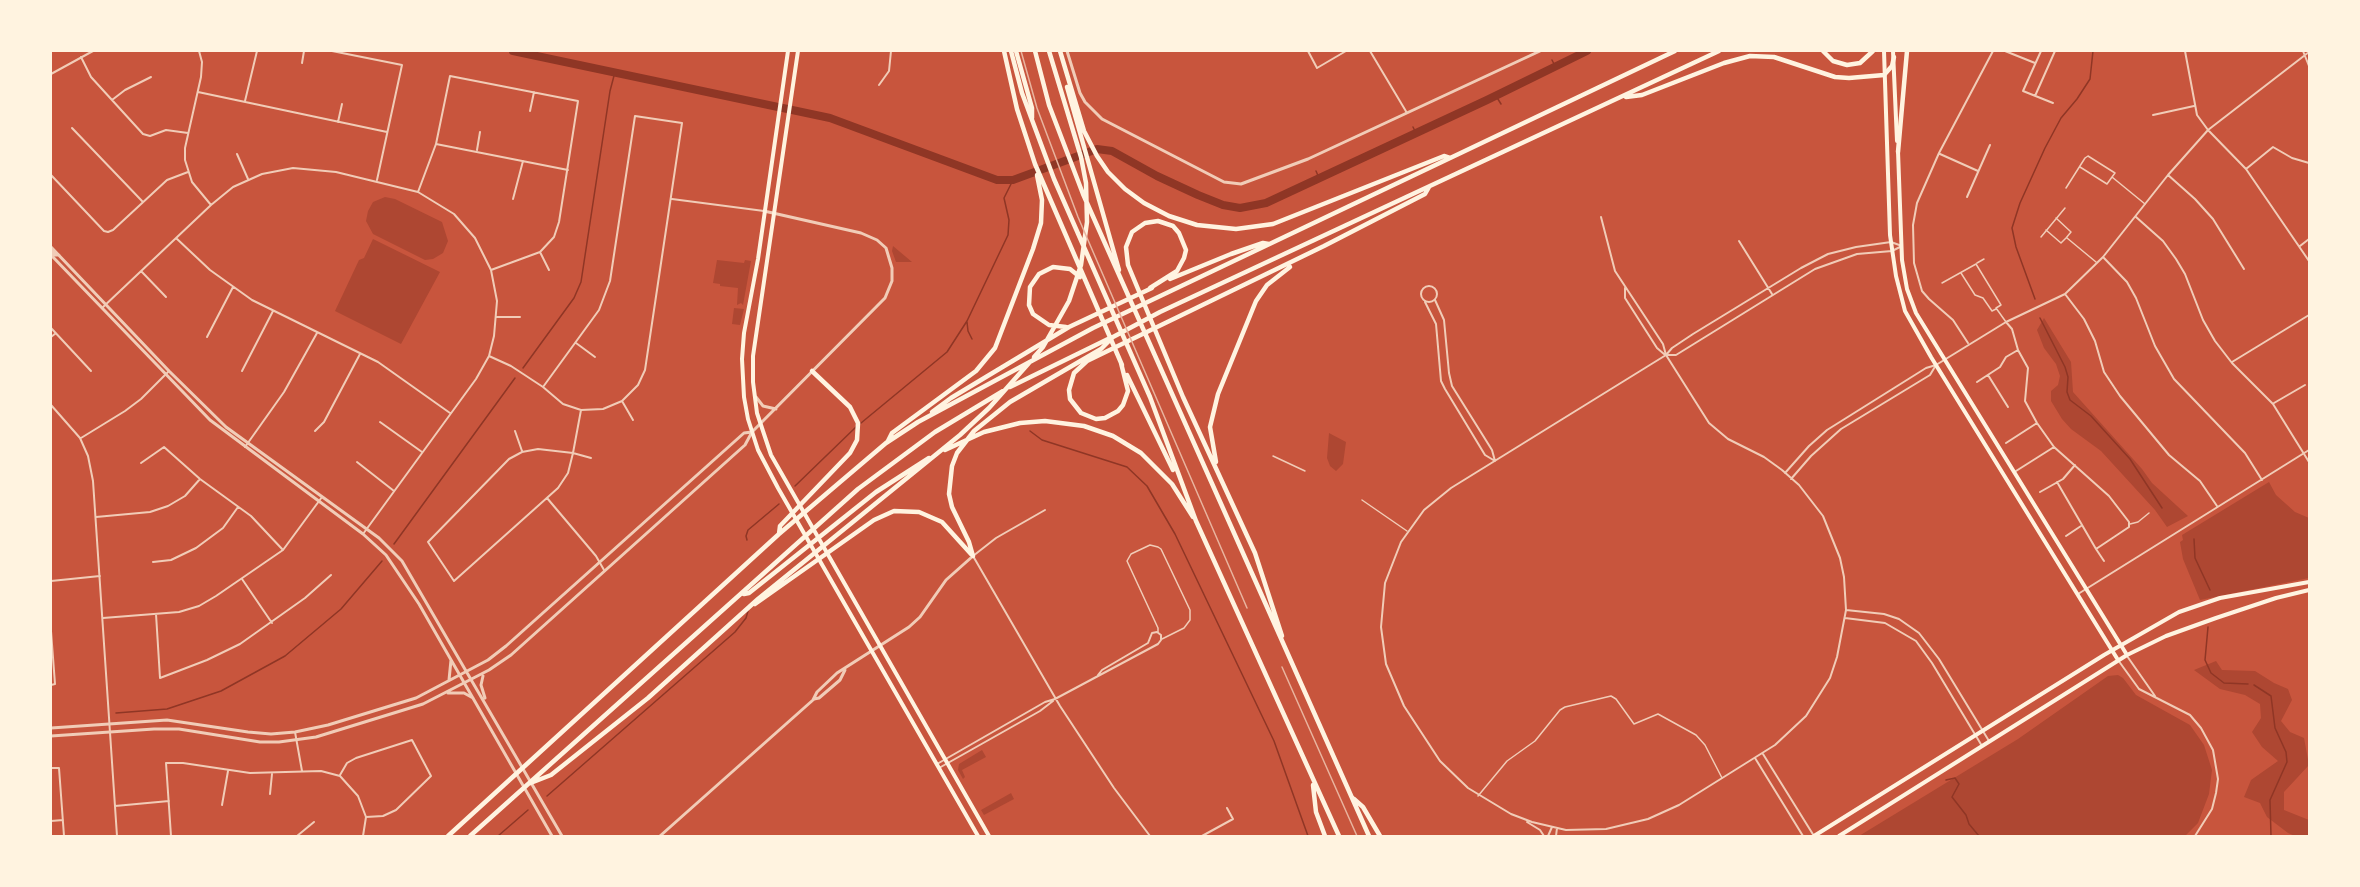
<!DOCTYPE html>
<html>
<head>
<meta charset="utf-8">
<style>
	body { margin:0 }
	#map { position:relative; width:2360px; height:887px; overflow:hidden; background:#c8553d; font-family:"PT Sans",sans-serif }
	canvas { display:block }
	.frame { position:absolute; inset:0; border:52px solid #fff3e0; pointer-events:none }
</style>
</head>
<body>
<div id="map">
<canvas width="2360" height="887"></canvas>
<div class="frame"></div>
</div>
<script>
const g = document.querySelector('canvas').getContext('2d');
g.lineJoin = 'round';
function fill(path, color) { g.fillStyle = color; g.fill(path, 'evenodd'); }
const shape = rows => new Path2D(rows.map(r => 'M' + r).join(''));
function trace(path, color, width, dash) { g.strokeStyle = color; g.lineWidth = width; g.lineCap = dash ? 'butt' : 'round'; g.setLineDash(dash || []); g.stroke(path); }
const green = shape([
	[385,197,395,199,442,222,448,241,443,253,433,259,425,260,373,234,366,221,368,211,373,202],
	[373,239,440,272,401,344,335,311,359,260,364,258],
	[893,246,912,262,896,262,892,251],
	[717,260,744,263,745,260,751,261,743,305,741,303,737,305,738,288,720,286,720,284,713,283],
	[734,308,744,309,740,325,732,324],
	[2044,318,2071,362,2073,392,2142,469,2152,483,2188,516,2167,527,2155,510,2101,451,2071,429,2062,419,2051,401,2051,391,2058,385,2060,376,2056,364,2044,348,2037,330],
	[1329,433,1346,442,1343,464,1336,471,1330,466,1327,458],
	[2269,482,2276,495,2295,512,2309,518,2309,578,2200,600,2183,559,2180,542,2183,540,2182,535],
	[2216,661,2222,670,2255,671,2274,683,2288,689,2292,700,2281,721,2290,732,2304,738,2309,765,2284,792,2284,810,2309,820,2309,836,2295,836,2288,833,2267,817,2260,803,2244,797,2251,780,2278,761,2262,747,2252,732,2261,718,2260,704,2245,695,2220,689,2194,670],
	[2118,675,2123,678,2136,695,2190,725,2204,745,2212,770,2209,794,2198,823,2185,836,1859,836,2018,739,2108,676],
	[982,750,986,757,962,770,965,777,963,779,958,770,959,764],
	[1011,793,1014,799,984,815,981,810]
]);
const stream = shape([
	[1552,60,1555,66],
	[1496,96,1501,104],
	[1413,127,1416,133],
	[1316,171,1319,178],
	[2035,299,2016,247,2012,228,2020,203,2045,148,2061,118,2077,99,2090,79,2093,51],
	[2040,318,2065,367,2068,377,2067,392,2070,400,2091,416,2130,459,2162,508],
	[967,322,968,331,972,339],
	[523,368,574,298,581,282,610,91,615,72],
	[861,423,947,352,967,321,1008,235,1009,220,1004,198,1013,180],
	[1030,431,1042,440,1127,467,1147,486,1175,534,1274,741,1308,836],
	[795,486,857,426],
	[2194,539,2195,558,2210,590],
	[747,540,746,536,748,530,779,504],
	[394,544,515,378],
	[2208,627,2205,660,2211,673,2224,683,2248,684],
	[2254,685,2271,696,2275,728,2286,752,2287,762,2270,800,2271,836],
	[116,713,167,709,221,691,285,656,341,609,382,561],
	[1946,780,1955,778,1959,784,1952,797,1966,815,1969,824,1979,836],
	[547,796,735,632,746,618,748,611],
	[498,836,528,810]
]);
const river = shape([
	[513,51,830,118,997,180,1013,180,1097,149,1112,151,1157,176,1198,195,1223,205,1240,208,1266,203,1487,100,1587,51]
]);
const service = shape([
	[2080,167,2107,184,2112,177],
	[2066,188,2085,158,2088,156,2115,173,2112,177,2145,204],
	[2046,230,2061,243,2066,238,2071,232,2056,218],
	[2041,237,2065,208],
	[2067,238,2096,262],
	[1977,263,1984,259],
	[1961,273,1975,295,1983,298,1992,311,1996,309],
	[1942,283,1976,264,2001,305,1996,308,2006,322],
	[1273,456,1305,471],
	[1362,500,1407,531],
	[2130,524,2138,522,2149,513],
	[1158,632,1158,628,1127,561,1131,554,1150,545,1158,547,1161,549,1190,610,1190,620,1184,628,1162,639],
	[1478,796,1507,761,1535,741,1560,710,1565,707,1611,696,1616,699,1634,724,1658,714,1696,735,1705,745,1722,778]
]);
const minor = shape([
	[199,51,202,62,201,77,185,148,185,160,192,182,211,205],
	[332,51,402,65,377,180],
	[1308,51,1317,68,1346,51],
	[1370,51,1407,113],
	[2005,51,2035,63],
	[2041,51,2023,91,2053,103],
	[2185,51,2197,115,2208,130,2246,169,2309,261],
	[2303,51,2309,66],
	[81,57,91,77,143,134,150,136,166,130,188,133],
	[302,63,304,51],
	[51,74,93,51],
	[879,85,889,71,891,51],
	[198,92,387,132],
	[2035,96,2055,51],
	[112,100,125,90,151,77],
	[245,101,257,51],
	[530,111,534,92],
	[2153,115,2194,106],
	[338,122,342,104],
	[72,128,142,201],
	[436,144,568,170],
	[477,150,480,132],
	[237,154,248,179],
	[1940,154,1978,171],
	[2246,169,2273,147,2292,158,2309,163],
	[51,175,104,231,108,232,113,230,167,180,188,172],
	[2168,175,2195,199,2213,219,2244,269],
	[418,192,436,144,450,76,578,101,559,222,554,237,540,252,491,270],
	[1967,197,1990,145],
	[513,199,523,161],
	[672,199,764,211],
	[1601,217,1615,271,1663,344,1666,355,1709,423,1728,439,1764,457,1782,470,1799,485,1823,516,1840,558,1844,577,1846,610,1837,657,1830,678,1806,716,1775,745,1679,805,1648,819,1606,829,1566,830,1532,822,1511,814,1468,788,1440,761,1404,706,1386,664,1381,627,1385,583,1401,542,1424,510,1451,488,1666,355,1672,348,1693,334,1801,268,1828,254,1856,247,1891,242,1902,246],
	[2136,217,2163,241,2176,259,2185,274,2203,320,2215,341,2232,363,2273,404,2309,462],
	[176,238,210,270,252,300,378,362,450,413],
	[1739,241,1772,294],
	[2300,246,2309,239],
	[540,252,549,270],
	[2103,257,2127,282,2136,298,2155,346,2174,379,2245,453,2262,480],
	[141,271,166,297],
	'1421 294a8 8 0 1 1 16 0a8 8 0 1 1-16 0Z',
	[1625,288,1625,298,1657,348,1664,354],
	[2065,294,2084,319,2095,341,2104,372,2120,396,2169,455,2200,481,2217,506],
	[1435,300,1444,320,1449,373,1452,386,1492,450,1495,461],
	[1425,302,1436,324,1441,381,1445,389,1485,455,1495,461],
	[102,308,211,205,233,187,262,174,293,168,336,172,418,192,454,214,475,238,491,270,497,301,494,336,489,356,476,379,363,534],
	[497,317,520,317],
	[2006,322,2012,329,2018,350,2028,368,2025,401,2037,423,2054,447,2109,496,2129,522,2129,527,2096,549,2057,482],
	[51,328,91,371],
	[51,337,56,333],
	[207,337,233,287],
	[576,343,595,357],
	[1968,343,1953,320,1929,299,1922,291,1914,263,1913,225,1917,203,1939,153,1993,51],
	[1666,355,1676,355,1815,269,1857,254,1892,251,1902,246],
	[489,356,511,366,543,387,563,404,581,410,603,409,622,401,638,385,645,370,682,123,635,116,610,281,599,310,543,387],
	[2232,362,2309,315],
	[242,371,273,311],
	[1988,375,2008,407],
	[1977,382,2000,367,2006,357,2018,350],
	[622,401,633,420],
	[2274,403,2305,385],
	[51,405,80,438,88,456,93,481,117,836],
	[581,410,573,453,568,473,558,488,454,581,428,542,509,459,522,452,538,449,573,453,591,458],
	[380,422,422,452],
	[315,431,324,422,360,354],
	[515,431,522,451],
	[81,438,125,411,141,399,169,371],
	[2006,443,2037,423],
	[245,447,284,392,317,333],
	[357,462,394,491],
	[141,463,164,447,200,479,251,516,283,550],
	[2016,471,2054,447],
	[1785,473,1809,446,1827,430,1926,368,1936,365,2006,322,2065,294,2103,257,2168,175,2208,130,2309,52],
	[1791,479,1811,456,1841,429,1930,375,1936,365],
	[2040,492,2063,479,2075,465],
	[547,498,596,556,604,570],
	[1045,510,996,538,973,556,1060,706,1114,788,1150,836],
	[96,517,150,512,168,506,185,496,200,479],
	[2066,536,2081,526],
	[2096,549,2104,561],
	[153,562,171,560,196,548,223,528,238,507],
	[242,579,272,623],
	[51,581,100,576],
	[2078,594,2309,450],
	[1846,610,1884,614,1899,619,1919,633,1939,659,1989,741],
	[156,614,160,678,207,660,240,644,305,598,331,575],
	[103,618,179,612,199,606,216,596,283,550,322,497],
	[1845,618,1885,623,1916,641,1932,663,1982,746],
	[51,631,55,684,51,685],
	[2127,656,2155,696],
	[2118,660,2139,689,2190,715,2201,728,2213,750,2218,779,2216,793,2212,809,2195,836],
	[295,732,302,771],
	[1763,754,1814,836],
	[1755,758,1803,836],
	[937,764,1045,702,1055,699,1158,644,1161,640,1161,635,1157,632,1152,633,1148,643,1102,670,1098,675],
	[51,768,59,768,64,836],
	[939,768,1040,711,1053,701],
	[340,775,347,763,356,758,412,740,431,776,396,810,383,816,366,817],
	[270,794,272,774],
	[222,805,228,771],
	[115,806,169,801],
	[51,821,63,820],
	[1527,822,1540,830,1544,836],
	[171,836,166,763,183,763,250,773,321,771,340,776,358,796,366,817,363,836],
	[297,836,314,822],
	[1202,836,1233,819,1227,808],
	[1548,836,1552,827],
	[1556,836,1557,828]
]);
const tertiary = shape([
	[1067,51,1080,93,1085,102,1102,119,1224,182,1241,184,1308,159,1540,51],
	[51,247,169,371,226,427,379,538,402,561,562,836],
	[51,251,55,255,59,255],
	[51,255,210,420,363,534,386,555,419,604,552,836],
	[756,397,763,406,776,409],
	[483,676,481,685,485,698],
	[449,680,451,660],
	[448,693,464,693,473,698],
	[814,699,819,698,840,680,845,670],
	[51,728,167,720,248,732,271,734,295,732,328,725,416,698,488,660,506,646,744,433,752,432],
	[51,736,154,729,179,729,260,742,279,742,316,737,423,704,489,670,511,655,745,445,752,432,885,298,892,281,892,268,886,248,877,240,861,233,764,211],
	[660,836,813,700,817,692,837,673,909,627,920,617,946,580,973,556]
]);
const secondary = shape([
	[1884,51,1890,235,1896,276,1905,311,1931,357,2118,660],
	[1893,51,1897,141],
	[1898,151,1902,260,1907,289,1916,313,2127,655],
	[1814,836,2104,655,2179,612,2220,598,2309,582],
	[1839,836,2127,655,2166,636,2216,618,2276,598,2309,590]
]);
const primary = shape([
	[788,51,758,259,744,333,742,359,744,397,748,419,758,450,778,488,978,836],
	[798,51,753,356,753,382,757,413,771,455,989,836]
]);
const motorway = shape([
	[1004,51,1017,109,1035,164,1122,365],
	[1011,51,1022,93,1054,179,1150,397,1196,521,1339,836],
	[1016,51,1032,108,1032,118],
	[1035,51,1049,105,1083,194,1369,836],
	[1060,51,1084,131,1097,156,1108,172,1125,189,1144,203,1169,216,1197,225,1236,229,1273,224,1444,156,1450,158],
	[1823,51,1833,61,1847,65,1860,63,1873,51],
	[1067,87,1119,270],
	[1626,97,1642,95,1724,63,1750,56,1774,57,1835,77,1849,78,1884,75,1892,66,1894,57],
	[1898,152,1907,51],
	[1170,279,1231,254,1263,243,1269,244],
	[1150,288,1177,271,1184,258,1186,250,1179,233,1173,226,1158,221,1145,223,1132,232,1126,247,1128,265,1183,397,1255,553,1282,636],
	[1066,327,1049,325,1033,314,1029,305,1030,287,1039,274,1053,267,1070,269,1080,277],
	[1034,357,1043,347,1069,301,1081,265,1087,222,1086,183,1081,157,1049,51],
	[1121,363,1128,391,1123,405,1118,411,1105,418,1096,419,1081,413,1070,399,1069,390,1074,373,1087,361,1324,246,1425,194,1429,187],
	[1127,375,1173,470],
	[1010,387,1108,339],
	[932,412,951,398,1069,327,1152,288],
	[888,441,892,433,976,371,995,348,1033,249,1041,223,1042,200,1037,175],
	[945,450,984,432,1020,423,1045,421,1084,426,1113,436,1141,453,1172,484,1193,517],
	[1216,462,1210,427,1218,394,1256,301,1267,285,1290,267],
	[779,534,780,526,850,453,857,440,858,423,850,407,812,371],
	[973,556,969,542,952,507,949,494,952,466,957,453,974,431,1010,402,1101,349,1113,337,1160,312,1719,51],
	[744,594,749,593,876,492,929,458],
	[755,604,874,520,894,511,919,512,942,522,971,554],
	[528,784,551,775,648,698,758,599,960,435,989,408,1029,363],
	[1313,785,1316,812,1325,836],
	[1354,799,1363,807,1380,836],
	[448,836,779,534,886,443,918,422,1093,328,1675,51],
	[470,836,858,489,935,432,1003,391]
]);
const rail = shape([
	[1021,51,1037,108,1078,217,1247,608],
	[1282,667,1357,836]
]);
fill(green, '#ae4732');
trace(stream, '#8f3625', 1.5);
trace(river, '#8f3625', 8);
trace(service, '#f1ccb7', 1.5);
trace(minor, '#f1ccb7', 2);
trace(tertiary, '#f1ccb7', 3);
trace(secondary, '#fff3e0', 4);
trace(primary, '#fff3e0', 4);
trace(motorway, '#fff3e0', 4.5);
trace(rail, '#e9b49f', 1.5);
</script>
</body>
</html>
